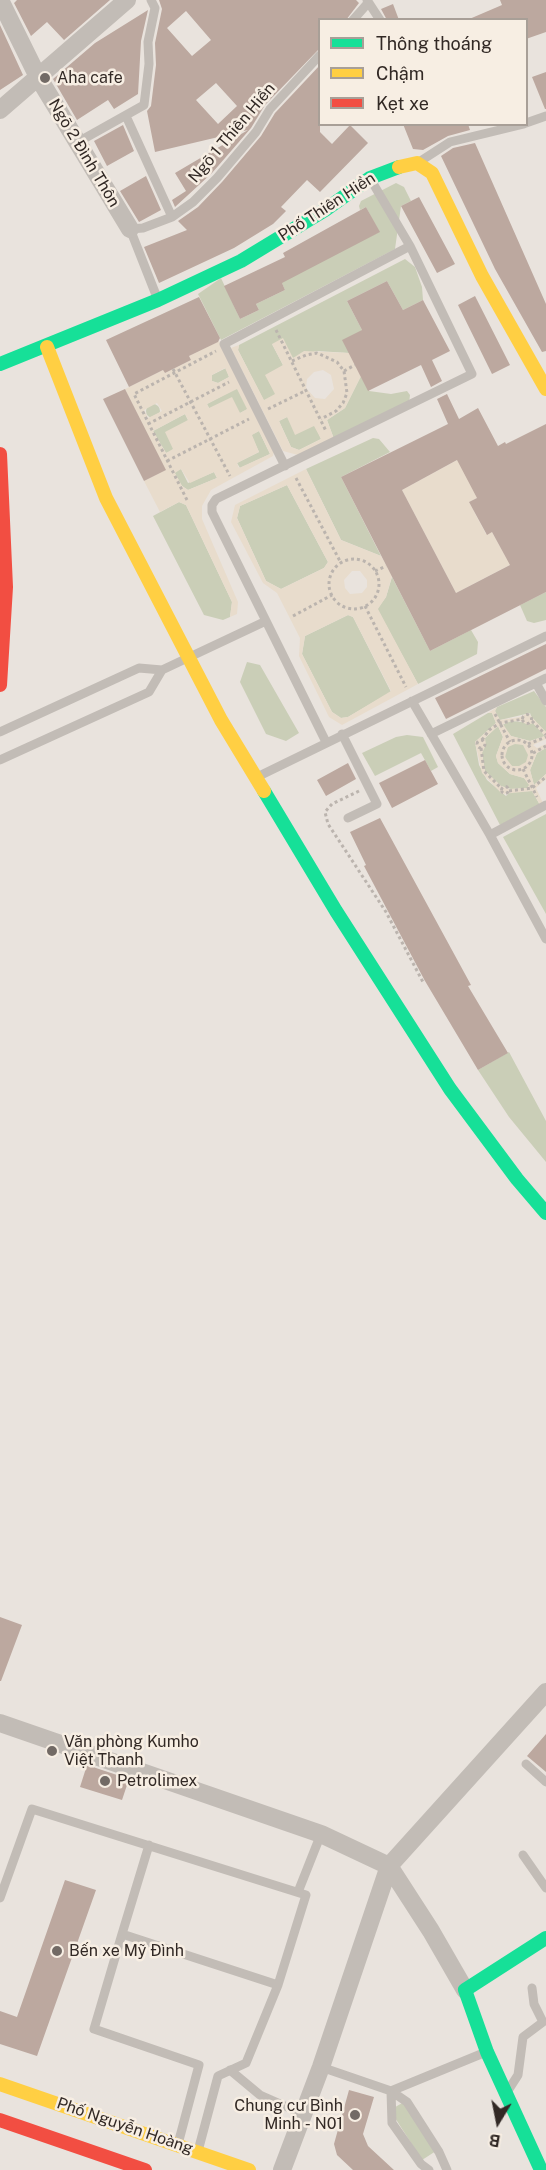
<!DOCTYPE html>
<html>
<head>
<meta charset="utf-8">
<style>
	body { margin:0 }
	#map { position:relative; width:546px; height:2170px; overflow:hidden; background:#e9e3dd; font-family:"Public Sans",sans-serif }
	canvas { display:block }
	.legend { position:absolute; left:318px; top:18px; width:210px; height:108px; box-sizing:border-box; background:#f7eee3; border:2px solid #a89f97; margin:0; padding:8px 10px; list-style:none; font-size:18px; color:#322925 }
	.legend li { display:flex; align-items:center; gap:12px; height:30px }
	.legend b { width:30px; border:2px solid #a89f97 }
	.north { position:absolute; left:468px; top:2092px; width:60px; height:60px; -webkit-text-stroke:4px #f7eee3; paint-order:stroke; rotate:190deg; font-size:16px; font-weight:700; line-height:24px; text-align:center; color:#322925 }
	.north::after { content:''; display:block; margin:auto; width:21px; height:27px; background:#322925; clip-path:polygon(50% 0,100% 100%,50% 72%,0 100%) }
</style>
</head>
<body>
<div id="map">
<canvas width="546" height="2170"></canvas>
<ul class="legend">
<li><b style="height:8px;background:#16e098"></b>Thông thoáng</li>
<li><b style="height:8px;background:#ffcf43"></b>Chậm</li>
<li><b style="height:8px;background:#f24e42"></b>Kẹt xe</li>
</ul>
<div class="north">B</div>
</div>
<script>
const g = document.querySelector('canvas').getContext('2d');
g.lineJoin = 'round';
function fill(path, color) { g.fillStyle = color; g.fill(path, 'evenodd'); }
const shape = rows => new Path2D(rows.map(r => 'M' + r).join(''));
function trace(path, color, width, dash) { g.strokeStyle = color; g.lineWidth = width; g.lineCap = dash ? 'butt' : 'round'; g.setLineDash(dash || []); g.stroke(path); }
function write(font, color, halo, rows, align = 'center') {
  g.font = font + ' "Public Sans",sans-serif'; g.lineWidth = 5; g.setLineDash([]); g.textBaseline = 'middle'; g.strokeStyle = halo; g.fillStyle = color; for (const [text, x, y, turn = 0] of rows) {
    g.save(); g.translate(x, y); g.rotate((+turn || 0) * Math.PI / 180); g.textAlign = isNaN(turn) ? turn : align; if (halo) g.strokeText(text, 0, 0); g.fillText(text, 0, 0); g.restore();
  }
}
const green = shape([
	[396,183,404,187,411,201,401,206,395,249,221,340,198,294,221,278,240,319,259,310,256,304,285,290,281,281,379,232,366,207,360,210,359,206,361,201],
	[405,259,415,267,422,287,423,300,403,310,387,281,347,301,362,330,349,353,317,351,293,358,272,344,283,365,275,395,264,401,238,350,239,345],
	[226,368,229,377,218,383,212,381,212,375],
	[361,376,369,391,391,394,407,391,410,395,409,403,334,439,327,420,345,408],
	[237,388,248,409,240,413,209,408,207,404],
	'146 411a7 7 0 1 1 14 0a7 7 0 1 1-14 0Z',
	[185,414,188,420,172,451,166,453,153,431],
	[287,417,315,425,321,439,299,450,291,447,279,421],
	[259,431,270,454,240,468,237,463,259,452,251,435],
	[373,438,379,439,390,452,341,477,381,556,341,540,306,469],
	[181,469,188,483,214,472,217,478,188,490,182,486,174,472],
	[287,485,328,562,324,568,281,589,266,581,237,518,240,506],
	[179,502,186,505,232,602,230,617,223,620,204,615,153,516],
	[392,577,430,651,471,630,478,642,477,654,418,684,377,609,386,597],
	[546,592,546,620,534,623,527,621,520,605],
	[348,615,353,617,391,692,348,717,341,718,332,712,302,654,305,636],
	[247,662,260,665,299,733,286,741,266,734,240,682],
	[534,691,546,707,546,732,533,721,530,713,500,720,495,711,497,707],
	[488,713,492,713,496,723,475,742,479,765,487,780,506,796,510,792,532,791,540,805,500,825,453,734],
	[511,721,533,723,545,736,530,741,511,736,502,725],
	[498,726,503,737,496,756,498,763,510,774,524,778,530,785,527,788,511,789,501,786,485,771,482,753,485,738],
	[407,735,423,737,438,767,431,771,421,753,375,776,362,753,396,737],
	'505 755a12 12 0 1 1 24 0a12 12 0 1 1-24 0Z',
	[546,748,546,774,534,785,530,770,537,753],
	[546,814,546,914,503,837],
	[509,1052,546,1121,546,1162,509,1117,478,1070],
	[404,2102,436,2151,422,2160,390,2110]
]);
const plaza = shape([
	[283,338,293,358,304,351,349,353,361,376,345,408,327,420,334,439,298,455,283,451,231,348,239,345,238,350,264,400,275,394,265,375,283,365,272,344],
	[323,370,331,375,334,389,325,399,315,398,306,388,307,379,314,372],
	[287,417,295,435,314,426,321,439,299,450,291,447,279,421],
	[219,341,274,452,273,456,211,490,202,506,202,519,238,602,237,614,230,617,232,602,186,505,179,502,160,512,144,481,165,470,125,389,163,370,165,373,191,360,189,356],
	[225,368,229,377,218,383,212,381,212,375],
	[237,389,247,409,240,413,232,397,209,408,207,404],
	[157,403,162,411,148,418,144,410],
	[185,414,188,420,165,432,173,449,166,453,153,431],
	[259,431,270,454,239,468,237,463,259,452,252,435],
	[181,469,190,483,214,472,217,478,188,490,182,486,175,473],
	[472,452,477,498,469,502,486,534,492,532,507,559,525,557,456,593,402,490],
	[306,469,341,540,381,556,392,576,386,597,378,609,418,684,342,725,329,717,299,656,300,638,277,593,263,583,231,522,235,505],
	[287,485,328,562,324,568,281,589,266,581,237,518,240,506],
	[352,571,360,571,367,580,367,587,362,593,350,594,345,588,344,580],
	[348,615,353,617,391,691,348,717,341,718,332,712,302,654,305,636],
	[497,707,495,711,500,720,520,717,528,713,546,732,546,739,533,745,537,748,546,744,546,748,537,753,530,770,534,785,546,774,546,779,536,788,543,803,540,805,532,791,502,794,482,773,475,742,496,723,492,713,488,713],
	[511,721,520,721,528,725,533,723,545,736,530,741,511,736,503,724],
	[498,726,503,737,496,756,498,763,510,774,524,778,529,785,527,788,510,789,501,786,485,771,482,753,486,745,485,738],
	[515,744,523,745,528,755,526,762,519,766,512,766,505,757,508,747]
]);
const building = shape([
	[17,0,110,0,64,40,47,22,31,36,14,3],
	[159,0,356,0,359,3,346,20,320,20,320,48,265,105,251,128,212,173,175,207,172,200,186,191,175,173,248,130,155,152,147,111,151,106,156,65,155,43,162,9],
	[186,11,211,40,192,56,167,28],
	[216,83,237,106,218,124,196,100],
	[500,0,546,0,546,32,526,39,526,20,467,20,502,5],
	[393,4,399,20,387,20,381,9],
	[148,10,141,41,138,94,114,109,108,100,77,120,53,79,95,43],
	[0,25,23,75,0,90],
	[320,65,320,132,332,144,350,125,368,143,320,192,307,180,281,207,286,211,273,224,234,248,159,283,144,247,187,230,178,221,198,207,222,182,261,136,275,113],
	[546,72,546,109,545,109,532,77],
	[403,124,468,124,470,130,448,136,423,150,413,149],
	[123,125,134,151,107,166,94,141],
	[475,143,546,304,546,351,542,352,495,269,441,156,453,148],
	[146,176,161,210,139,222,120,191],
	[419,197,455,264,437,273,401,206],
	[366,207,380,232,282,283,285,290,256,304,259,310,240,319,224,286,285,257,283,253],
	[387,281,403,310,423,300,450,351,432,360,442,381,431,387,421,365,368,391,342,340,362,330,347,301],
	[475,296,510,365,492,374,458,305],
	[199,297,220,338,218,342,189,356,191,360,165,373,163,370,129,387,106,340],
	[125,389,166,470,144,481,103,399],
	[447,394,459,419,478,408,498,446,505,442,506,444,546,424,546,592,430,651,341,477,448,424,437,399],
	[457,460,477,498,469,502,487,535,492,532,510,565,456,593,402,490],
	[546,644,546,669,446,719,435,698],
	[425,760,438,784,392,808,379,783],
	[348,763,356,779,326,796,317,780],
	[380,818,471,985,468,986,508,1053,478,1070,425,981,364,866,366,865,350,832],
	[0,1617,22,1625,1,1681,0,1681],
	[546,1734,546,1772,527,1756],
	[87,1765,129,1779,122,1800,80,1787],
	[65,1880,96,1890,37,2056,0,2044,0,2011,17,2017],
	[349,2090,374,2097,363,2134,368,2146,394,2170,353,2170,337,2155,334,2144]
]);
const path = shape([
	[276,330,326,431],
	[292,361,306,355,317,353,337,362,344,371,347,393,343,403,336,411,321,419],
	[173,369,230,476],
	[344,371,355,365],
	[268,409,307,390],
	[148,424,229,382],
	[167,461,249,419],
	[296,478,341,563],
	[187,500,134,394,216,351],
	'329 584a25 25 0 1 1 50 0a25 25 0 1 1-50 0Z',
	[375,571,386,566],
	[365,606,406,687],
	[293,616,332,595],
	[495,714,510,742],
	'522.5 719a4.5 4.5 0 1 1 9 0a4.5 4.5 0 1 1-9 0Z',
	[532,721,546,735],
	'477 744a4 4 0 1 1 8 0a4 4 0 1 1-8 0Z',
	'502 755a15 15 0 1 1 30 0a15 15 0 1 1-30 0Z',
	[482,740,489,730,500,723,523,719],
	[528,744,546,737],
	[481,748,484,771,502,789],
	[533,753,546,746],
	[523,769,537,797],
	'501.5 790a3.5 3.5 0 1 1 7 0a3.5 3.5 0 1 1-7 0Z',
	[359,791,332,804,325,812,328,824,386,912,424,984],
	[509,791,532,788,546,777]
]);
const lane = shape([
	[367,0,380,20],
	[353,20,368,3],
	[126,116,172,217],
	[526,123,546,116],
	[78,142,144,105,149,64,148,42,155,8,151,0],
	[419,162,450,142,524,124],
	[158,300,130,229,143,228,172,217,193,202,217,178,256,132,270,109,320,55],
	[285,466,224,344,410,246],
	[536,683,546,701],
	[412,701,490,835,546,939],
	[0,732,139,668,162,670,266,621],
	[342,734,377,804,348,818],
	[431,734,546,678],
	[326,742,212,512,212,505,216,499,472,374,410,246,371,180],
	[0,760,149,692,162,670],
	[257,777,546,636],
	[490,835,546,805],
	[526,1764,546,1782],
	[523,1855,546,1888],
	[298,1892,321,1834],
	[0,1898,32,1809,306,1895,278,1985,246,2063,218,2076,198,2151],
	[122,1934,149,1845],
	[321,2067,391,2091,407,2102,439,2152,447,2170],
	[230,2070,260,2095,303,2114],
	[509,2089,518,2075,523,2037,543,2022,534,2004,532,1988],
	[391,2091,486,2052],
	[391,2091,392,2123,421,2164,429,2170],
	[178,2144,199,2065,94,2029,122,1934,278,1985]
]);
const street = shape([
	[0,0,38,77,130,229],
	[0,110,127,0],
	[0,1723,321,1834,389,1866,431,1931,465,1990],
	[282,2170,321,2067,389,1866,546,1692]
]);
const fast = shape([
	[0,364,158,300,241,261,325,210,370,178,399,167],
	[264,791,336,911,450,1089,517,1179,546,1213],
	[541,2170,487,2052,465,1990,546,1938]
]);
const slow = shape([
	[399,167,417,163,432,173,482,276,546,389],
	[47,347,106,498,221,720,264,791],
	[0,2084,249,2170]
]);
const jam = shape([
	[0,454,6,587,0,685],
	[0,2120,145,2170]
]);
const markers = [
	[45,78,6,"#726a65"],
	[52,1751,6,"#726a65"],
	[105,1781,6,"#726a65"],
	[57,1951,6,"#726a65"],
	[355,2115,6,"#726a65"]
];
const poiNames = [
	["Aha cafe",57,78],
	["Văn phòng Kumho",64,1742],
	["Việt Thanh",64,1760],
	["Petrolimex",117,1781],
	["Bến xe Mỹ Đình",69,1951],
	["Chung cư Bình",343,2106,"right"],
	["Minh - N01",343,2124,"right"]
];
const streetNames = [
	["Ngõ 1 Thiên Hiền",232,133,-50],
	["Ngõ 2 Đình Thôn",84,153,59],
	["Phố Thiên Hiền",327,207,-33],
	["Phố Nguyễn Hoàng",125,2126,19]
];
fill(green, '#caceb7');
fill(plaza, '#e8dccc');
fill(building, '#bca89f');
trace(path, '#bbb4ae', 3, [3, 3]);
trace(lane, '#c2bcb6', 9);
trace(street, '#c2bcb6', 18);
trace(fast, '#16e098', 14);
trace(slow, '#ffcf43', 14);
trace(jam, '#f24e42', 14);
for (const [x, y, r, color] of markers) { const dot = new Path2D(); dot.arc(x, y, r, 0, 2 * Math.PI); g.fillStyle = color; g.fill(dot); trace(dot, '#f7eee3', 2); }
write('16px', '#322925', '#f7eee3', poiNames, 'left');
write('16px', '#322925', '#f7eee3', streetNames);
</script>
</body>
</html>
